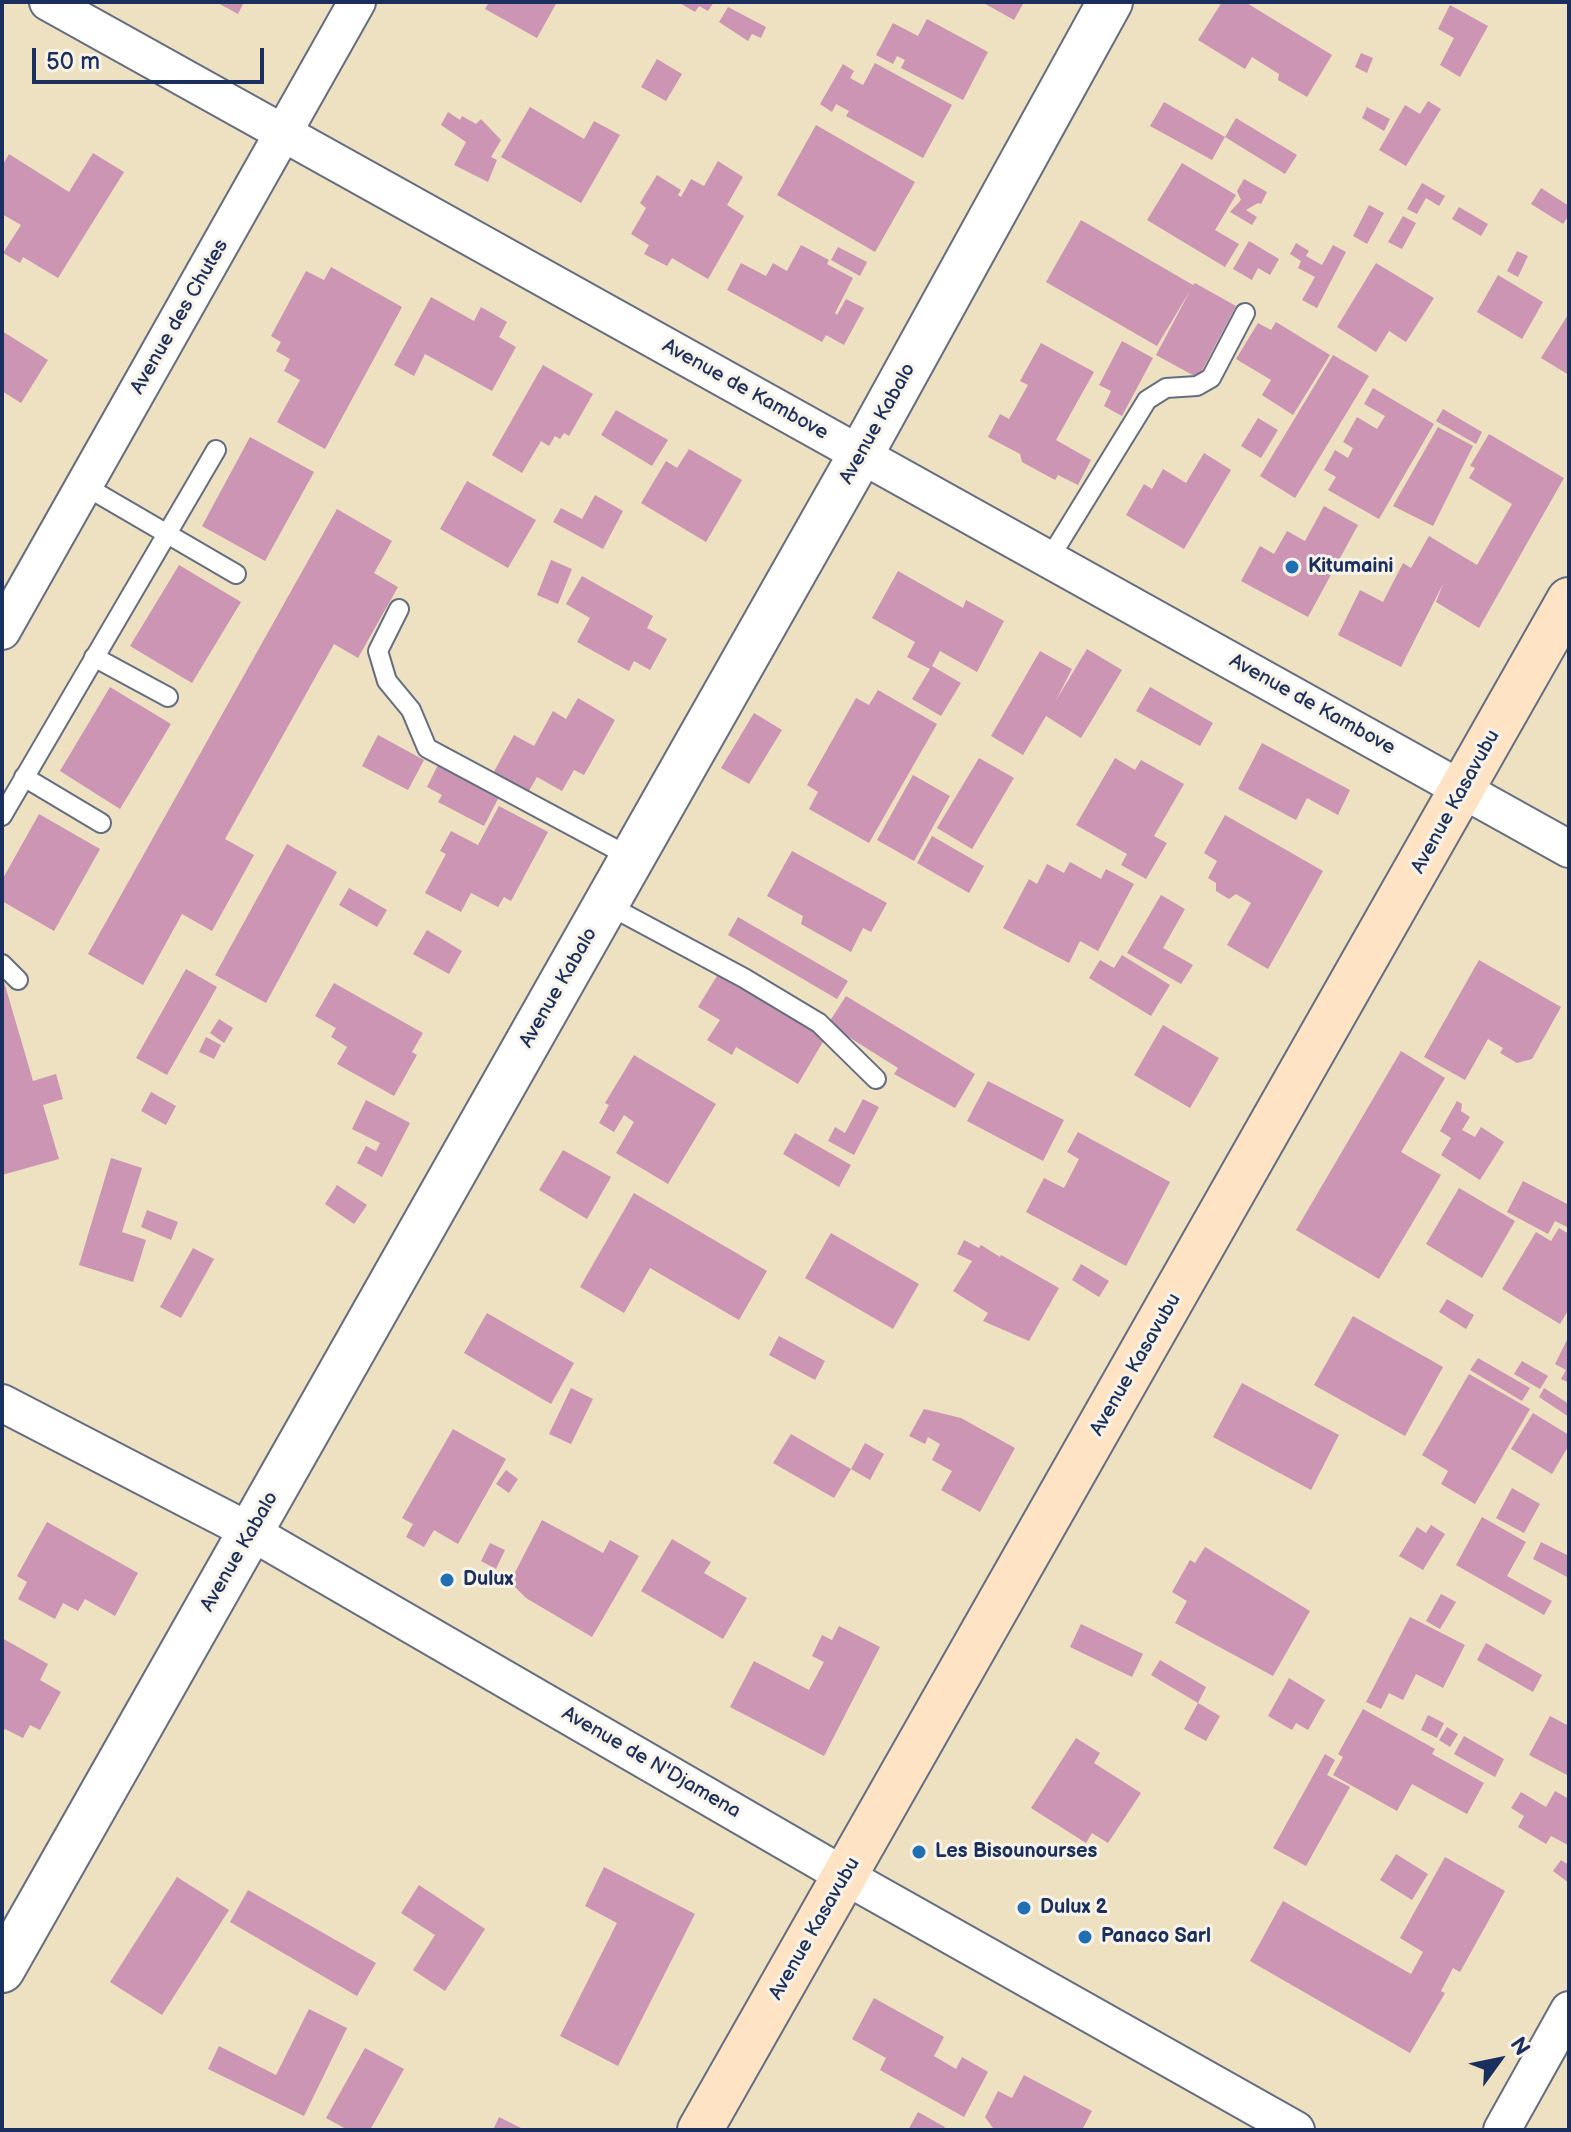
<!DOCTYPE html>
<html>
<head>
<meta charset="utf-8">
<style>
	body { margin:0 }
	#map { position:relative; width:1571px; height:2132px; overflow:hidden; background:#ede1c2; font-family:"Balsamiq Sans",sans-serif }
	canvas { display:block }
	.frame { position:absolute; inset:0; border:4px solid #1b2f5e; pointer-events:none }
	.north { position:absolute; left:1459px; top:2020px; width:80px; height:80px; -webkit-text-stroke:6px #f7f3e8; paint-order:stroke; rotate:57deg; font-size:22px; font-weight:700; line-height:32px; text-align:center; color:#1b2f5e }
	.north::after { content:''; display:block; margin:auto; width:28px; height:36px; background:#1b2f5e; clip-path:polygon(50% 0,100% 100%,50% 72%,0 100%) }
	.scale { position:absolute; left:32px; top:48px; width:232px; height:36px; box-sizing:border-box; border:4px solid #1b2f5e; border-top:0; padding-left:10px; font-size:24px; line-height:28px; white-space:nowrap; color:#1b2f5e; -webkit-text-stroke:6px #f7f3e8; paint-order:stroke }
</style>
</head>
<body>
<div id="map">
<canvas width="1571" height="2132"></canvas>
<div class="frame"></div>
<div class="north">N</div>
<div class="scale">50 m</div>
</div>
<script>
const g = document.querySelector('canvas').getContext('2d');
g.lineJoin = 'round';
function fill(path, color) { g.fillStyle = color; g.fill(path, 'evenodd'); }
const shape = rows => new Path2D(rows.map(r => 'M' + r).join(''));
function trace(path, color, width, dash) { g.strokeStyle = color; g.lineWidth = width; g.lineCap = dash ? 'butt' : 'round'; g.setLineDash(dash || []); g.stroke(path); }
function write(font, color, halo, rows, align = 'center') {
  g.font = font + ' "Balsamiq Sans",sans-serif'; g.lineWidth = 6; g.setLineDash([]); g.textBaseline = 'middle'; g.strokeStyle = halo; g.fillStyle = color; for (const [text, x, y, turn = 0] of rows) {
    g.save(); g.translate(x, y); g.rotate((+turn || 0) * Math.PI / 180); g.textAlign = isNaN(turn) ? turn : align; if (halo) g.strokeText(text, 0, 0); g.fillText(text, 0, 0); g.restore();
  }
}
const building = shape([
	[216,2,244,2,238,14],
	[489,2,557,2,537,38,485,9],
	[678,2,714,2,708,11,699,6,695,12],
	[982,2,1024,2,1014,20],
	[1222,2,1245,2,1332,55,1307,97,1278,80,1279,74,1252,57,1245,69,1198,40],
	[1450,5,1488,26,1460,77,1440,65,1454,38,1438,29],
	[728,7,766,27,761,38,752,34,748,41,719,22],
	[927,19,988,52,963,100,901,68,905,60,897,56,893,64,876,55,893,23,918,36],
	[1361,53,1373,58,1367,73,1355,67],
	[657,59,682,74,666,101,641,87],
	[875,63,952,105,923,158,846,116,849,111,836,104,832,112,820,104,843,64,854,71,850,78,863,85],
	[1428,101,1441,109,1406,166,1379,150,1405,105,1420,114],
	[1164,102,1225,137,1212,160,1150,126],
	[530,107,584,139,594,121,620,135,581,203,501,157],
	[1367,107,1390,119,1384,131,1362,118],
	[448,112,460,120,462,116,476,124,481,119,501,140,491,157,497,160,488,182,454,165,466,142,441,125],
	[1236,118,1297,155,1285,174,1225,137],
	[816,125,915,182,875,252,777,195],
	[93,153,124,172,58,278,23,257,20,263,3,253,21,225,2,214,2,166,9,154,69,192],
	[718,161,743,177,727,205,744,216,708,279,672,258,667,266,644,254,649,245,631,234,646,208,640,203,657,175,681,190,678,195,681,197,691,179,704,186],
	[1182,163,1236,195,1215,230,1239,244,1225,267,1147,220],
	[1244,179,1267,192,1261,204,1258,203,1246,210,1257,217,1252,225,1230,212,1241,200,1237,191],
	[1422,183,1445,196,1439,206,1426,198,1417,214,1407,209],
	[1541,188,1569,206,1569,215,1563,224,1531,204],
	[1369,205,1384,213,1367,244,1353,236],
	[1459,207,1488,224,1481,236,1452,219],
	[1403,216,1416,223,1402,249,1388,242],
	[1081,220,1193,285,1195,283,1236,306,1198,378,1156,355,1191,289,1157,346,1046,282],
	[1249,241,1279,259,1270,275,1258,268,1252,280,1233,269],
	[1296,243,1309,251,1306,256,1322,265,1333,245,1346,252,1317,308,1302,300,1315,277,1298,268,1301,261,1290,254],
	[801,245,829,260,827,264,853,278,835,313,837,315,846,299,864,308,844,345,826,335,822,342,727,290,741,263,766,276,773,263,787,271],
	[838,247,867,262,860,276,831,260],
	[1517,251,1528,256,1518,277,1507,271],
	[1376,263,1434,298,1406,342,1389,331,1376,352,1337,327],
	[331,267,402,307,325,449,277,422,300,380,284,371,290,359,276,351,281,342,271,336,306,271,324,280],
	[1498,275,1543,302,1522,339,1477,312],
	[431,297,474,321,481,307,507,322,499,337,516,347,492,391,425,354,414,376,394,365],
	[1569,313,1569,375,1541,358],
	[1276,322,1330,355,1293,415,1262,395,1271,380,1236,359,1258,323,1271,330],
	[2,331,48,360,21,403,2,391],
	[1122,341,1153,358,1122,416,1104,406,1111,391,1099,385],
	[1041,343,1094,372,1056,440,1091,460,1078,485,1058,475,1055,480,1022,462,1020,454,988,437,1000,414,1009,419,1028,385,1020,381],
	[1333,355,1369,376,1295,498,1260,476],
	[543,365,593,394,569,436,564,433,560,439,555,436,549,446,541,441,522,473,492,455],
	[1373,388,1434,424,1379,519,1328,490,1336,477,1324,470,1335,450,1348,458,1353,448,1343,442,1357,417,1377,429,1385,416,1364,404],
	[1443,409,1482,432,1476,444,1436,421],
	[616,410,668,440,652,466,601,435],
	[1258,418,1278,430,1261,458,1241,446],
	[1438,427,1473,446,1433,526,1393,506],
	[1489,434,1564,478,1479,628,1436,602,1443,584,1401,667,1338,635,1360,590,1383,602,1403,563,1411,568,1429,536,1477,565,1512,504,1469,478,1475,468,1470,466],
	[250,437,314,472,265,561,202,526],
	[689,449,742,480,706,542,641,503,666,461,677,468],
	[1204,453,1231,470,1184,549,1126,515,1144,484,1152,489,1163,469,1186,483],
	[467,481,536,520,508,568,440,529],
	[595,495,623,511,603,549,553,522,561,508,582,519],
	[1324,506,1358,525,1308,617,1241,581,1260,546,1274,554,1287,531,1305,541],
	[337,509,392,541,374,573,398,587,358,658,334,644,225,839,254,855,212,931,182,914,143,985,88,954],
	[551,560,572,569,558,604,537,595],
	[179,565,241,602,192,683,130,646],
	[898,571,963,608,966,600,1004,621,977,672,940,651,932,666,961,683,941,716,912,699,930,669,907,657,915,642,872,618],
	[582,576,653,616,647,628,667,639,650,670,634,661,629,671,577,642,590,618,566,604],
	[1087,649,1122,670,1081,738,1046,716,1023,755,991,736,1040,651,1072,669,1055,702],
	[110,687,171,724,120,809,60,771],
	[1150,687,1213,723,1200,746,1136,711],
	[878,690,937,724,869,843,809,809,818,792,807,785,856,698,869,705],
	[578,698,615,720,584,775,574,770,562,791,537,777,526,796,491,777,514,735,534,746,553,711,566,719],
	[754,713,782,730,749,784,721,768],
	[378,735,424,760,408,790,362,766],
	[1262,743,1350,790,1338,815,1307,798,1296,820,1238,789],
	[979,758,1014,778,972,849,937,828],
	[1115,758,1135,770,1141,760,1184,784,1154,836,1167,843,1146,879,1121,865,1127,854,1076,825],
	[438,765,499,797,484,826,438,802,442,795,427,787],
	[913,775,950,796,914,861,877,840],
	[499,806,548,832,511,901,504,897,498,907,471,893,461,912,425,893,446,854,440,851,451,831,478,845],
	[39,814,100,849,54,931,2,901,2,880],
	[1225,815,1323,871,1268,969,1227,945,1251,903,1236,894,1229,899,1216,891,1216,883,1208,878,1217,861,1204,853],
	[932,836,984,866,969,893,917,863],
	[287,844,337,872,266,1003,215,975],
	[792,851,887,903,871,932,863,928,851,952,801,924,803,916,767,896],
	[1070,862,1101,879,1106,869,1134,884,1098,951,1080,941,1069,963,1003,928,1029,879,1037,884,1047,864,1064,873],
	[349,888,387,910,377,927,339,905],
	[1161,895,1185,909,1163,948,1193,965,1181,984,1127,953],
	[738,917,848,981,837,999,728,935],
	[427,930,462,951,449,974,413,954],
	[1122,955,1170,985,1151,1016,1089,978,1100,960,1114,968],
	[1479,960,1561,1007,1532,1059,1517,1063,1500,1053,1503,1048,1488,1039,1465,1080,1424,1057],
	[186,969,217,987,167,1075,136,1058],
	[720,971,827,1035,798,1084,736,1047,732,1055,707,1040,720,1020,698,1007],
	[2,975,33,1081,56,1074,63,1099,43,1105,59,1159,2,1175],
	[334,983,423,1033,412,1052,417,1055,394,1096,337,1064,347,1047,331,1037,336,1028,315,1016],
	[846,996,975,1074,955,1108,894,1074,898,1068,828,1024],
	[219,1019,233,1028,224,1043,210,1033],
	[1163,1025,1219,1058,1190,1108,1134,1075],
	[206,1037,221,1045,214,1059,199,1052],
	[1401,1051,1445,1078,1401,1152,1441,1175,1379,1279,1296,1230],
	[634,1055,716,1104,668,1184,616,1153,634,1122,624,1115,614,1132,599,1123,609,1105,605,1103],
	[988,1081,1064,1120,1043,1161,967,1121],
	[151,1092,176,1106,166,1125,141,1111],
	[863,1099,879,1107,854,1155,828,1141,835,1127,845,1133],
	[366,1100,410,1123,382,1177,357,1163,366,1146,376,1151,380,1143,352,1129],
	[1457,1101,1462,1104,1461,1111,1470,1117,1462,1130,1475,1137,1481,1127,1504,1142,1480,1180,1441,1155,1451,1138,1440,1131],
	[1078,1132,1170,1182,1126,1266,1026,1212,1044,1178,1064,1188,1079,1159,1067,1152],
	[795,1133,851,1165,839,1187,783,1154],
	[563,1150,611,1177,587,1219,539,1190],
	[111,1158,142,1168,122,1232,146,1240,133,1282,79,1265],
	[1523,1181,1569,1205,1569,1228,1555,1221,1548,1234,1507,1212],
	[337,1185,367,1205,354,1224,325,1204],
	[1459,1188,1515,1221,1482,1278,1426,1244],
	[634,1193,767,1271,739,1320,650,1268,624,1313,580,1287],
	[147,1210,178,1222,171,1240,141,1227],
	[1559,1228,1569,1234,1569,1309,1560,1324,1502,1289,1536,1232,1551,1241],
	[831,1233,919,1284,893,1329,805,1278],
	[964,1240,979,1248,981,1245,1000,1257,1001,1255,1059,1288,1029,1341,983,1321,988,1313,953,1291,972,1261,957,1254],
	[193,1248,214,1259,181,1318,160,1307],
	[1081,1264,1109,1281,1099,1297,1072,1280],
	[1447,1299,1474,1315,1466,1329,1439,1312],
	[487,1313,574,1363,551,1404,464,1353],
	[1353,1316,1443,1367,1405,1436,1314,1385],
	[779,1336,825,1361,815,1380,769,1355],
	[1569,1336,1569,1383,1561,1379,1566,1370,1555,1364],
	[1478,1358,1530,1388,1522,1401,1470,1370],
	[1522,1361,1548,1376,1540,1389,1514,1374],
	[1469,1374,1530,1409,1475,1504,1441,1484,1448,1471,1422,1455],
	[1242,1383,1339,1435,1311,1490,1213,1437],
	[571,1388,593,1399,571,1444,549,1434],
	[1544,1388,1569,1404,1569,1417,1539,1397],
	[924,1409,961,1418,1015,1448,980,1512,941,1490,952,1471,932,1460,940,1444,928,1437,925,1444,909,1436],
	[1533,1413,1569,1435,1569,1445,1552,1474,1511,1449],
	[453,1429,506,1459,458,1544,434,1530,424,1547,406,1537,413,1524,402,1518],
	[791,1434,851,1469,834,1498,773,1463],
	[865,1443,884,1454,870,1480,851,1469],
	[506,1470,518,1479,509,1493,496,1484],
	[1512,1488,1540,1504,1524,1533,1496,1518],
	[1482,1517,1526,1542,1507,1576,1552,1601,1544,1615,1456,1565],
	[542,1520,603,1553,610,1540,639,1556,592,1637,526,1598,510,1582],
	[47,1522,138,1573,115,1616,85,1599,78,1611,63,1603,55,1619,18,1599,27,1582,17,1576],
	[1431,1525,1445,1534,1423,1570,1399,1556,1417,1527,1426,1533],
	[672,1539,711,1562,704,1573,747,1598,723,1639,641,1591],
	[1541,1542,1569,1556,1569,1578,1533,1559],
	[490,1543,505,1550,496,1569,481,1561],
	[1205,1547,1310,1611,1273,1676,1175,1623,1187,1601,1172,1592,1190,1560,1195,1563],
	[1441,1594,1456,1602,1440,1629,1426,1621],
	[1410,1617,1465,1645,1443,1688,1416,1674,1403,1700,1389,1693,1381,1709,1366,1702],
	[1081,1624,1143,1654,1132,1677,1070,1647],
	[839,1626,880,1647,824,1756,730,1707,754,1661,809,1690,824,1662,812,1656,822,1635,832,1640],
	[2,1638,48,1664,40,1680,61,1692,40,1730,30,1725,23,1738,5,1729,2,1733],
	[1486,1643,1542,1675,1533,1692,1477,1660],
	[1160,1660,1206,1687,1198,1703,1151,1675],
	[1289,1678,1325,1700,1308,1730,1296,1723,1292,1730,1268,1716],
	[1198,1703,1220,1716,1206,1741,1184,1729],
	[1363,1709,1435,1749,1432,1754,1484,1783,1467,1814,1412,1784,1397,1811,1333,1775,1343,1757,1338,1754],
	[1428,1715,1444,1723,1437,1738,1421,1730],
	[1550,1716,1569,1726,1569,1776,1529,1755],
	[1447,1727,1458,1734,1450,1747,1439,1740],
	[1464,1736,1504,1759,1495,1777,1454,1754],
	[1076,1738,1100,1753,1094,1763,1141,1793,1108,1843,1092,1833,1086,1843,1031,1808],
	[1325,1754,1335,1760,1327,1775,1350,1787,1306,1866,1273,1848],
	[1555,1791,1569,1799,1568,1845,1551,1836,1546,1844,1518,1827,1524,1816,1511,1808,1521,1792,1546,1807],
	[1396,1854,1428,1874,1412,1900,1380,1880],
	[1445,1857,1505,1891,1460,1972,1453,1968,1441,1991,1445,1993,1410,2053,1250,1961,1283,1901,1411,1974,1423,1952,1400,1938],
	[1561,1860,1569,1865,1569,1883,1553,1871],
	[604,1867,695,1914,618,2066,560,2036,617,1923,585,1906],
	[177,1877,229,1910,162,2015,110,1982],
	[419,1885,485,1929,445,1991,413,1970,435,1935,401,1913],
	[248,1890,376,1963,357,1996,230,1922],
	[874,1998,944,2037,934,2056,956,2069,962,2057,988,2072,964,2117,880,2070,886,2058,852,2039],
	[309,2009,347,2028,304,2116,208,2069,219,2046,276,2075],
	[365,2048,404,2069,370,2130,348,2130,326,2118],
	[1024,2075,1092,2111,1082,2130,992,2130,993,2128,985,2117,998,2091,1012,2098],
	[918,2112,945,2127,943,2130,908,2130],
	[499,2117,525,2130,493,2130]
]);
const service = shape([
	[85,486,236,574],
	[1049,559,1147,400,1166,388,1197,386,1211,378,1245,313],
	[399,609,378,651,387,681,411,710,427,748,632,858],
	[94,657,168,697],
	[24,777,101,823],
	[2,816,216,450],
	[606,904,744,978,819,1023,876,1079],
	[2,964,18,980]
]);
const minor = shape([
	[48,2,1569,849],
	[2,631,357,2],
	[2,1403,251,1532,845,1876,1296,2130],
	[1502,2130,1569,2010]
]);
const tertiary = shape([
	[2,1970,861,454,1110,2]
]);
const secondary = shape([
	[700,2130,1569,600]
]);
const markers = [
	[1292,567,8,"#1f6fb2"],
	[447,1580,8,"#1f6fb2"],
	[919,1852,8,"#1f6fb2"],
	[1024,1908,8,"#1f6fb2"],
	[1085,1937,8,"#1f6fb2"]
];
const streetNames = [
	["Avenue des Chutes",180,317,-60],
	["Avenue de Kambove",745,390,29],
	["Avenue Kabalo",878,424,-61],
	["Avenue de Kambove",1312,705,29],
	["Avenue Kasavubu",1456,802,-61],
	["Avenue Kabalo",559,988,-60],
	["Avenue Kasavubu",1136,1365,-60],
	["Avenue Kabalo",240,1552,-60],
	["Avenue de N'Djamena",651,1763,30],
	["Avenue Kasavubu",815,1929,-60]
];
const poiNames = [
	["Kitumaini",1308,567],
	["Dulux",463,1580],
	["Les Bisounourses",935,1852],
	["Dulux 2",1040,1908],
	["Panaco Sarl",1101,1937]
];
fill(building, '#cb95b3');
trace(service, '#646d81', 22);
trace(minor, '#646d81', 40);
trace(tertiary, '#646d81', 48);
trace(secondary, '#646d81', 48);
trace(service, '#fff', 18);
trace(minor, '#fff', 36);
trace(tertiary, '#fff', 44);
trace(secondary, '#fee4c5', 44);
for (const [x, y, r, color] of markers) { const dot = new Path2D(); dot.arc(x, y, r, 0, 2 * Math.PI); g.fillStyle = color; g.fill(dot); trace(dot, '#f7f3e8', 3); }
write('20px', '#1b2f5e', '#f7f3e8', streetNames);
write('bold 20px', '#1b2f5e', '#f7f3e8', poiNames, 'left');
</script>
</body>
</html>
